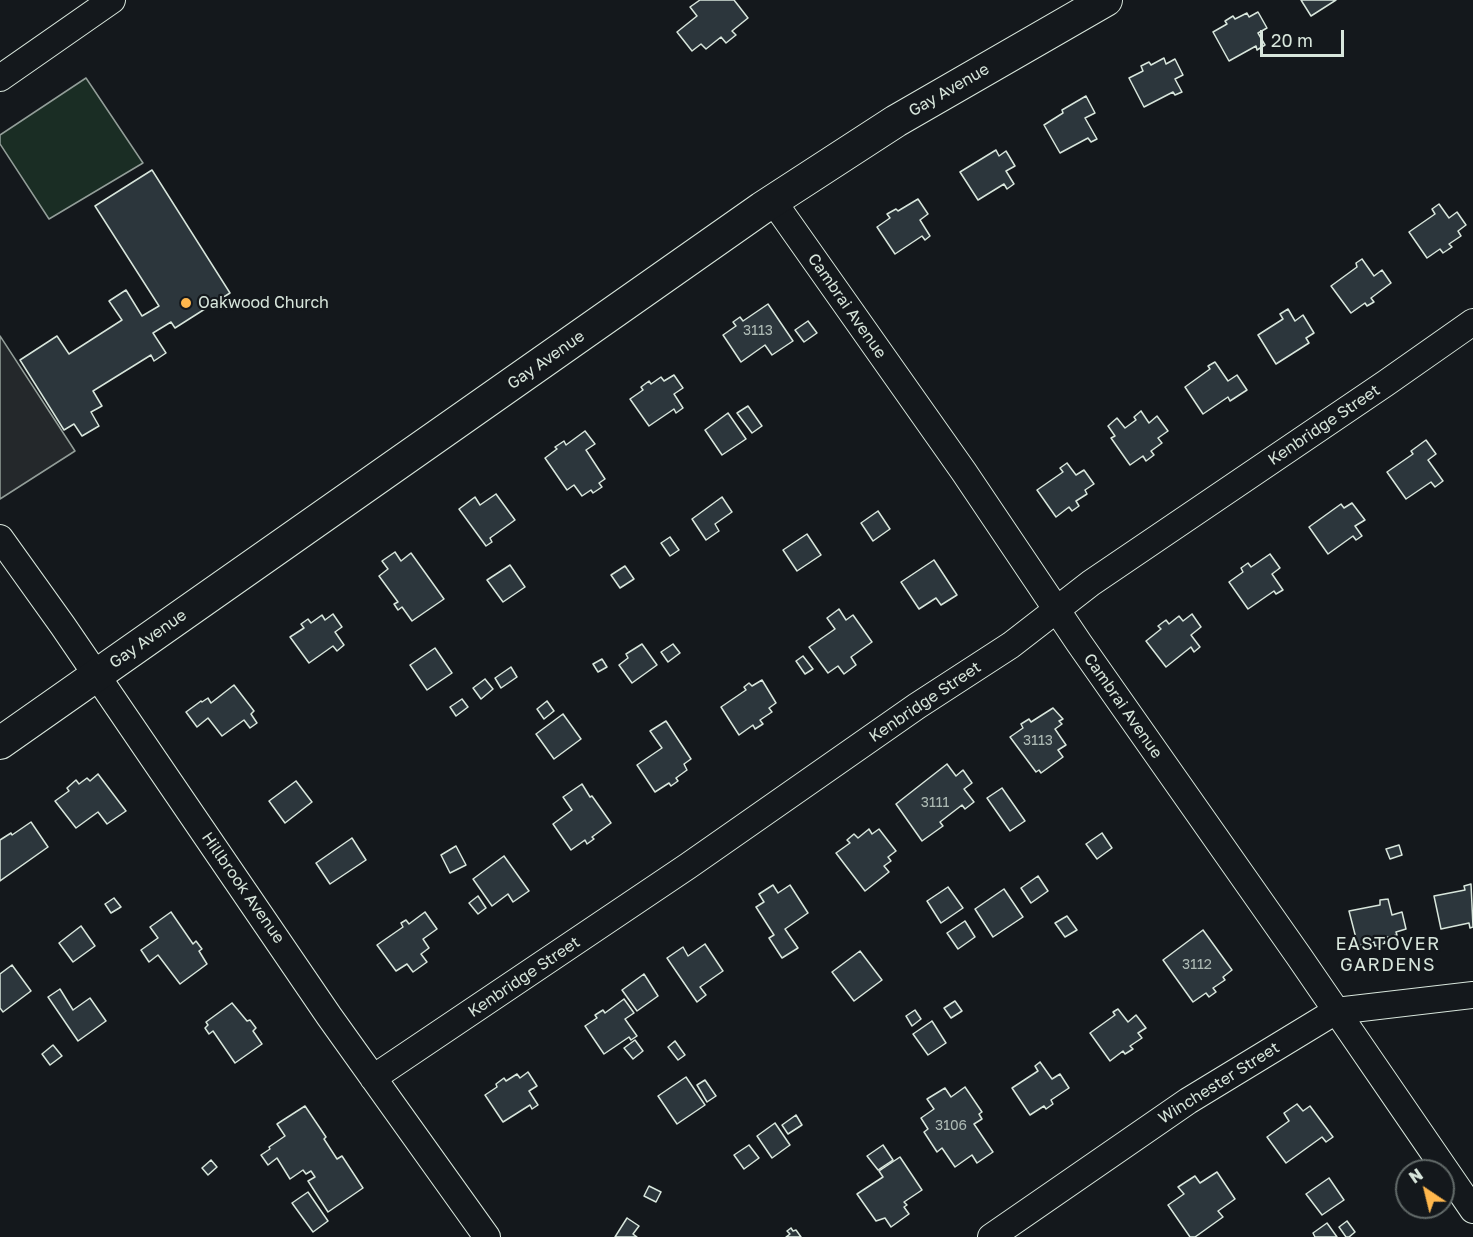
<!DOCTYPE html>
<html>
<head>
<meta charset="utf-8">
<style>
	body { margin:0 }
	#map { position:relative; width:1473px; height:1237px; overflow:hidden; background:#14181c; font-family:"Golos Text",sans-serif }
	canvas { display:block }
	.north { position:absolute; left:1395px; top:1159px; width:60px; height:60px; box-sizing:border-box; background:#14181c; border:2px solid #626a69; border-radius:50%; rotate:325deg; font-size:16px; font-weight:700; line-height:24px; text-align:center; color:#d8e6dc }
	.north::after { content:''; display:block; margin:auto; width:21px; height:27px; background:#ffb74d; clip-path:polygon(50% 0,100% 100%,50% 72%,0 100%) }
	.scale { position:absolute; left:1260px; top:30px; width:84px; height:27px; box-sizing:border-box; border:3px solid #d8e6dc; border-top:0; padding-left:8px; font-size:18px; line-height:21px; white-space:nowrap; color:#d8e6dc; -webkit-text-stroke:4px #14181c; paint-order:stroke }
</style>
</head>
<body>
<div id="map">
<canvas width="1473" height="1237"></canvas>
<div class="north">N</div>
<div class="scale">20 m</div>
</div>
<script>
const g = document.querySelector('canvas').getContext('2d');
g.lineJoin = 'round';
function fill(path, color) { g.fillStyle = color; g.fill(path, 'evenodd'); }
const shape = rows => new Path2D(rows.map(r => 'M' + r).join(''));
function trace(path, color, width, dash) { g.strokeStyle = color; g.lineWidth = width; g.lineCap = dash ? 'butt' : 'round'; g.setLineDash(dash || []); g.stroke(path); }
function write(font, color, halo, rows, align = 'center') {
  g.font = font + ' "Golos Text",sans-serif'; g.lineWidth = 4.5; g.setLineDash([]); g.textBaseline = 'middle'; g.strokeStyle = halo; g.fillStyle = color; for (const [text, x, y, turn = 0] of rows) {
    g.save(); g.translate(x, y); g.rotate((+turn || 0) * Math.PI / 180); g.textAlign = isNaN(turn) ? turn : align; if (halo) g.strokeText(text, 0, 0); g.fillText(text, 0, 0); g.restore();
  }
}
const green = shape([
	[86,78,143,163,49,219,0,144,0,135,86,78]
]);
const parking = shape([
	[0,336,75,451,0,499,0,336]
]);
const building = shape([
	[700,0,734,0,748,18,732,31,736,35,726,43,721,37,706,49,701,44,692,51,677,32,697,16,690,7,700,0],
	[1301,0,1336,0,1311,16,1301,0],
	[1258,12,1267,28,1258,33,1265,45,1257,50,1256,46,1229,61,1213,32,1227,24,1225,21,1233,16,1235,19,1247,13,1249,17,1258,12],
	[1164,58,1166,64,1175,59,1183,75,1175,79,1182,92,1175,95,1173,92,1144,107,1129,78,1143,71,1141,66,1149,62,1151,65,1164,58],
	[1086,96,1095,113,1085,118,1097,139,1091,142,1088,138,1060,153,1044,125,1063,113,1062,110,1086,96],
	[996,150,999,156,1006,151,1015,166,1006,171,1014,184,1007,189,1004,184,978,200,960,172,996,150],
	[152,170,230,293,175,328,171,322,153,333,166,353,154,361,151,355,93,391,102,406,91,412,99,426,82,436,74,424,64,430,20,360,57,336,69,354,122,320,109,301,126,290,142,316,159,306,95,206,152,170],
	[918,199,928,214,920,220,930,236,925,240,922,236,895,254,877,227,890,218,887,214,896,209,898,211,918,199],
	[1439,204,1449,218,1457,212,1466,225,1458,231,1461,236,1449,244,1452,247,1443,253,1440,249,1427,258,1409,232,1435,214,1432,209,1439,204],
	[1362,259,1374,276,1382,270,1391,283,1371,298,1374,302,1367,306,1365,303,1351,313,1331,286,1357,267,1356,263,1362,259],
	[768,304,793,341,772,355,765,345,741,362,723,335,736,326,733,322,740,317,743,321,768,304],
	[1288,309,1295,321,1303,315,1314,333,1306,338,1309,343,1276,364,1258,335,1283,319,1280,314,1288,309],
	[808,321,817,333,804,342,795,330,808,321],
	[1215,362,1228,381,1237,375,1247,390,1230,401,1228,397,1203,414,1185,387,1210,369,1208,366,1215,362],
	[674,375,683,388,674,394,683,408,676,413,674,409,649,426,630,399,643,390,641,387,649,381,651,384,661,377,664,381,674,375],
	[748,406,762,426,752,433,737,413,748,406],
	[1141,411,1149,423,1157,416,1168,431,1158,438,1162,443,1151,451,1154,455,1146,461,1143,456,1130,465,1111,438,1115,436,1108,426,1117,418,1125,428,1136,420,1134,417,1141,411],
	[728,413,746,439,722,455,705,430,728,413],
	[585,431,595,444,586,450,605,479,599,483,602,487,593,493,591,490,582,496,574,485,567,490,545,458,557,449,555,447,564,441,566,445,585,431],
	[1426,440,1436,454,1428,460,1443,481,1435,487,1431,482,1406,499,1387,472,1413,454,1411,451,1426,440],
	[1067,463,1076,475,1084,470,1094,484,1085,490,1087,494,1076,501,1079,506,1072,511,1069,507,1056,517,1037,490,1063,472,1060,468,1067,463],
	[496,494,515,520,490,538,492,542,486,546,459,509,475,497,480,505,496,494],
	[722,497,732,512,715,524,719,531,706,540,692,519,722,497],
	[1352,503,1365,520,1355,526,1362,536,1356,540,1353,536,1328,554,1309,527,1341,504,1344,508,1352,503],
	[878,511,890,529,873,541,861,523,878,511],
	[807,534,821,555,797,571,783,550,807,534],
	[670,537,679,550,670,556,661,543,670,537],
	[395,552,401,561,411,553,444,599,412,621,402,607,398,610,394,604,398,602,379,576,388,569,382,561,395,552],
	[1270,554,1280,568,1272,574,1283,590,1276,594,1274,591,1248,609,1229,582,1243,572,1241,568,1248,563,1251,567,1270,554],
	[934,560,957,595,941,605,936,598,919,609,901,582,934,560],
	[510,565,525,587,503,602,487,580,510,565],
	[625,566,634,579,620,588,611,575,625,566],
	[839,609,846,620,853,615,872,642,851,657,856,665,844,674,838,666,828,673,809,647,835,629,827,618,839,609],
	[333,614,342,627,335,632,344,645,337,651,333,646,309,663,290,637,304,628,301,624,308,619,311,623,322,615,325,620,333,614],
	[1192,614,1201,627,1191,635,1200,647,1194,652,1191,647,1166,667,1146,641,1161,629,1158,626,1166,620,1169,624,1179,616,1183,621,1192,614],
	[642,644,657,665,632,683,619,665,628,658,626,654,642,644],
	[673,644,680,653,668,662,661,652,673,644],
	[435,648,452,673,427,690,410,665,435,648],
	[803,656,813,669,805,674,796,661,803,656],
	[602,659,607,667,598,672,593,664,602,659],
	[511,667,517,677,501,688,495,678,511,667],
	[485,679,493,689,481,699,473,688,485,679],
	[762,680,776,703,769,708,772,712,760,720,763,724,755,729,753,725,739,735,721,707,746,690,744,687,749,683,752,686,762,680],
	[234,685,254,711,251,714,257,723,250,728,244,720,222,736,208,718,197,727,186,712,201,701,202,702,208,698,211,703,234,685],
	[462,699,468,707,456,716,450,707,462,699],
	[547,701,554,711,544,719,537,709,547,701],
	[1053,708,1063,719,1059,721,1062,724,1055,729,1066,745,1058,750,1063,757,1041,773,1039,770,1036,772,1010,737,1023,728,1021,724,1029,719,1031,722,1053,708],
	[563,714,581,739,554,759,536,734,563,714],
	[666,721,691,759,684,764,687,770,676,778,678,781,671,786,669,783,655,792,637,765,662,748,650,731,666,721],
	[947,764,956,776,963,770,972,783,964,789,974,802,965,809,962,805,940,822,943,826,922,841,896,804,947,764],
	[98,774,126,811,107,824,98,812,76,828,55,801,69,791,67,788,76,780,79,784,87,778,90,781,98,774],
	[296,781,312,802,285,823,269,801,296,781],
	[582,784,590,797,592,796,611,823,592,837,594,839,587,844,585,840,571,850,553,824,572,810,563,797,582,784],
	[1002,788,1025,821,1010,831,987,798,1002,788],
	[31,822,48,847,0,881,0,840,11,833,12,835,31,822],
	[869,829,872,834,879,829,896,851,888,857,891,861,884,866,889,872,865,891,836,853,850,843,847,840,854,834,858,838,869,829],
	[1102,833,1112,848,1097,859,1086,844,1102,833],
	[352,838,366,860,330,884,316,863,352,838],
	[1399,845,1402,855,1390,859,1386,849,1399,845],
	[456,846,466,865,450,873,441,855,456,846],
	[504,856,529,891,513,902,508,894,492,906,473,879,504,856],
	[1038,876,1048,891,1031,903,1021,888,1038,876],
	[1471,884,1473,927,1470,928,1469,923,1441,929,1434,896,1465,890,1464,886,1471,884],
	[773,885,778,893,790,885,808,913,785,929,798,948,782,958,769,938,774,935,756,907,764,902,759,894,773,885],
	[948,887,963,908,941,923,927,901,948,887],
	[1004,889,1023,917,993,937,975,909,1004,889],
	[478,896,486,908,478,914,469,903,478,896],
	[114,898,121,907,111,913,105,904,114,898],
	[1388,899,1392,915,1402,912,1406,929,1396,932,1397,935,1384,938,1385,943,1375,946,1374,942,1358,946,1349,911,1380,905,1380,900,1388,899],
	[171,912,193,944,196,941,202,949,199,951,207,964,180,984,158,955,149,962,141,950,158,938,150,927,171,912],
	[425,912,437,929,423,939,429,948,421,954,427,962,413,972,407,964,396,971,377,945,403,927,401,923,406,920,409,924,425,912],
	[1067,916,1077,930,1065,937,1055,923,1067,916],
	[965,921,975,937,958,949,947,933,965,921],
	[81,926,95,946,73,962,59,943,81,926],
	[1203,930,1232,970,1223,977,1225,980,1213,988,1216,992,1209,997,1206,993,1193,1002,1163,960,1203,930],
	[705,944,723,971,700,987,706,995,697,1002,667,958,683,947,688,956,705,944],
	[860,951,882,980,854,1001,832,972,860,951],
	[12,965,31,991,3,1012,0,1008,0,974,12,965],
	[644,974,658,996,637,1011,622,990,644,974],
	[60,989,73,1010,90,998,106,1021,78,1041,48,997,60,989],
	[624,999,634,1013,625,1019,637,1036,631,1040,629,1037,604,1054,585,1026,597,1018,595,1015,603,1010,605,1013,624,999],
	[955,1001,962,1011,951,1018,944,1008,955,1001],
	[232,1003,247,1021,250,1020,256,1028,253,1031,262,1044,235,1063,213,1031,209,1034,205,1028,208,1025,206,1022,232,1003],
	[1118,1009,1128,1022,1136,1015,1146,1028,1138,1033,1142,1038,1130,1046,1133,1049,1125,1054,1123,1051,1110,1061,1090,1033,1115,1015,1113,1012,1118,1009],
	[915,1010,921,1019,912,1026,906,1016,915,1010],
	[932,1021,946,1043,928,1055,913,1034,932,1021],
	[635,1040,643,1051,633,1059,624,1048,635,1040],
	[675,1041,685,1055,678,1060,668,1047,675,1041],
	[53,1045,62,1056,50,1065,42,1054,53,1045],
	[1040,1062,1052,1079,1060,1074,1069,1088,1051,1100,1053,1104,1046,1109,1044,1106,1030,1115,1012,1088,1038,1071,1035,1066,1040,1062],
	[528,1072,537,1086,529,1091,538,1105,532,1109,530,1105,503,1122,485,1095,497,1087,496,1084,504,1078,506,1081,517,1074,520,1078,528,1072],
	[686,1077,705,1105,677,1124,658,1096,686,1077],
	[705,1080,716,1096,707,1102,697,1085,705,1080],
	[965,1087,982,1112,979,1114,982,1119,974,1124,993,1152,977,1163,972,1155,955,1167,942,1148,937,1152,924,1132,928,1129,921,1118,934,1109,927,1099,945,1088,951,1097,965,1087],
	[1297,1104,1303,1111,1310,1106,1333,1137,1326,1142,1322,1137,1286,1163,1267,1137,1289,1121,1284,1113,1297,1104],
	[305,1106,326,1137,324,1139,337,1159,342,1156,363,1188,328,1212,308,1181,315,1177,311,1171,306,1174,303,1170,290,1179,277,1158,268,1165,261,1155,270,1149,269,1147,285,1136,277,1124,305,1106],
	[796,1115,802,1125,788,1134,782,1125,796,1115],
	[775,1123,790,1145,772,1158,757,1136,775,1123],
	[749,1145,759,1158,744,1169,734,1155,749,1145],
	[883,1145,893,1160,878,1170,867,1156,883,1145],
	[900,1157,922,1190,904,1202,907,1205,904,1207,909,1214,891,1227,885,1218,876,1221,857,1194,883,1177,879,1171,900,1157],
	[211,1160,217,1167,208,1175,202,1168,211,1160],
	[1217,1172,1235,1199,1218,1211,1223,1217,1195,1237,1190,1237,1168,1205,1184,1194,1178,1187,1195,1176,1200,1183,1217,1172],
	[1329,1178,1344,1200,1322,1215,1306,1194,1329,1178],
	[649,1186,661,1192,656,1202,644,1196,649,1186],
	[308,1192,328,1221,313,1232,292,1203,308,1192],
	[627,1218,639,1226,633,1234,637,1237,615,1237,627,1218],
	[1347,1221,1355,1232,1349,1237,1346,1237,1339,1227,1347,1221],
	[1327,1223,1337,1237,1315,1237,1313,1233,1327,1223],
	[791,1228,793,1231,796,1230,801,1237,786,1237,790,1234,787,1231,791,1228]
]);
const minor = shape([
	[0,78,112,0],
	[773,201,964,472,1079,643,1298,955,1473,1210],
	[0,538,63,626,329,1016,487,1237],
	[373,1078,688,866,917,706,1011,645,1091,583,1386,383,1473,322],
	[991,1237,1188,1101,1336,1011,1473,995]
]);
const tertiary = shape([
	[0,743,762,208,896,121,1106,0]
]);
const markers = [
	[186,303,6,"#ffb74d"]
];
const numberNames = [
	["3113",758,331],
	["3113",1038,741],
	["3111",935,803],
	["3112",1197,965],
	["3106",951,1126]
];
const streetNames = [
	["Gay Avenue",949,90,-30],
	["Cambrai Avenue",847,306,55],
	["Gay Avenue",546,360,-35],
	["Kenbridge Street",1324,425,-34],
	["Gay Avenue",148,639,-35],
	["Kenbridge Street",925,702,-34],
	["Cambrai Avenue",1123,706,55],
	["Hillbrook Avenue",243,888,55],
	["Kenbridge Street",524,977,-34],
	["Winchester Street",1219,1083,-32]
];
const poiNames = [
	["Oakwood Church",198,303]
];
const neighbourhoodNames = [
	["EASTOVER",1388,944],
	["GARDENS",1388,965]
];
fill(green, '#1a2d24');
trace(green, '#939e99', 1.5);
fill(parking, '#24282b');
trace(parking, '#939e99', 1.5);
fill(building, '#2c363c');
trace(building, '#d8e6dc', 1.5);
trace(minor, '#d8e6dc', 28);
trace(tertiary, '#d8e6dc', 34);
trace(minor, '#14181c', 26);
trace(tertiary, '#14181c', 32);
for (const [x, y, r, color] of markers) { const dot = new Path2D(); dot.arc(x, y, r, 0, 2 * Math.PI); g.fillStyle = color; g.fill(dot); trace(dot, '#14181c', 2); }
write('14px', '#adbab4', null, numberNames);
write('16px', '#d8e6dc', '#14181c', streetNames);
write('16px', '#d8e6dc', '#14181c', poiNames, 'left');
g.letterSpacing = '1.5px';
write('18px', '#d8e6dc', '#14181c', neighbourhoodNames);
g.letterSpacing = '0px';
</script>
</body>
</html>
